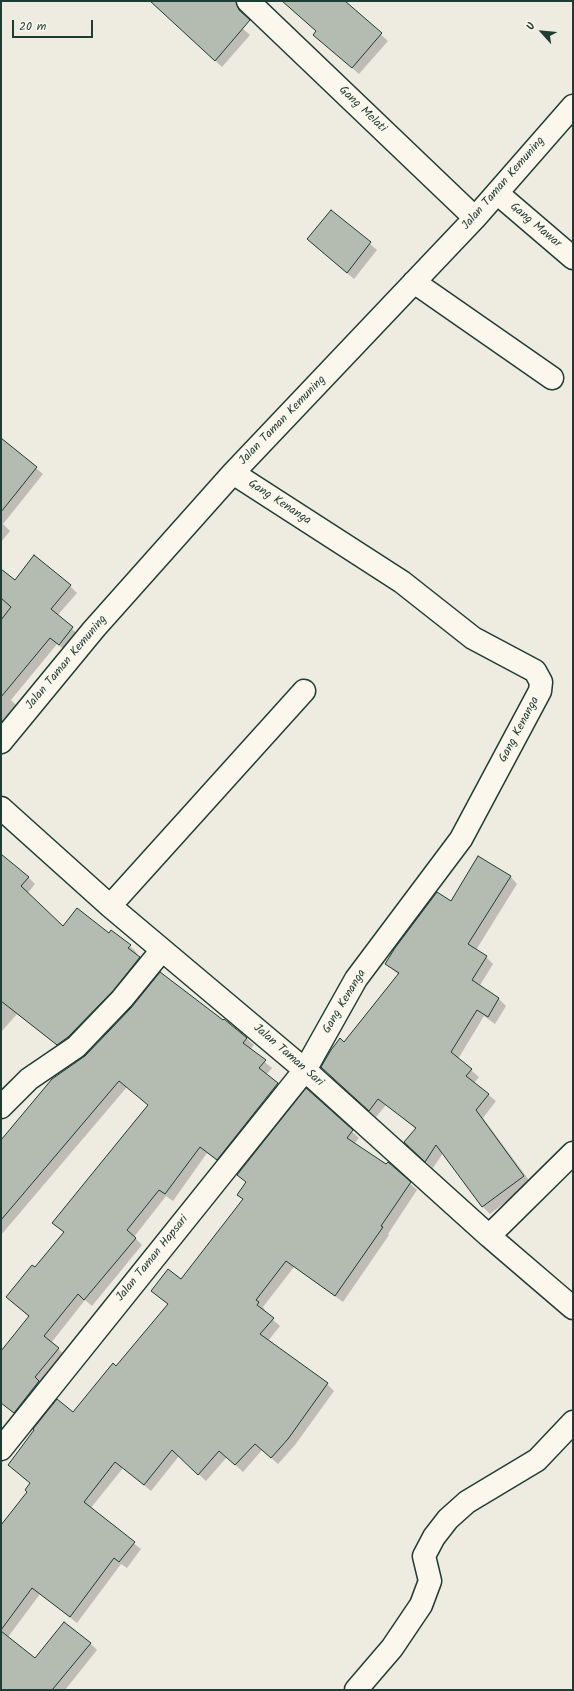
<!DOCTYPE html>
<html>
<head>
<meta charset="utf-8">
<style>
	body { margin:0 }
	#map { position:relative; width:574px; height:1691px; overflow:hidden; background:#eeece1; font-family:Kalam,sans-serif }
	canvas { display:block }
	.frame { position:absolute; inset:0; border:2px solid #1f3d34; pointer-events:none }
	.north { position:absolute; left:522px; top:12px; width:40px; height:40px; -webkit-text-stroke:3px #fbf7ec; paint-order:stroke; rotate:297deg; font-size:11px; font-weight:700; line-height:16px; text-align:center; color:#1f3d34 }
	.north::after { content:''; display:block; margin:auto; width:14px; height:18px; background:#1f3d34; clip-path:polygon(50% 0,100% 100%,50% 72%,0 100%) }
	.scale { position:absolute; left:12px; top:20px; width:81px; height:18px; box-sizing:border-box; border:2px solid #1f3d34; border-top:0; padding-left:5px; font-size:12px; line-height:14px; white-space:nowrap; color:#1f3d34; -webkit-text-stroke:3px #fbf7ec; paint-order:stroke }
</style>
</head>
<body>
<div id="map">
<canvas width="574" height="1691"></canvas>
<div class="frame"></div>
<div class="north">U</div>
<div class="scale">20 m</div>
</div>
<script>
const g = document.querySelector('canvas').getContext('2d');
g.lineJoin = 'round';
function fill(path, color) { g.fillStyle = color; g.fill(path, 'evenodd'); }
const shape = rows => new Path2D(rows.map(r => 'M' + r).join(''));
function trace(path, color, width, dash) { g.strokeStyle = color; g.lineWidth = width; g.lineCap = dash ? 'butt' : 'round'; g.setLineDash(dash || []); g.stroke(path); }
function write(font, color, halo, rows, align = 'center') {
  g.font = font + ' Kalam,sans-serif'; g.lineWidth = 3; g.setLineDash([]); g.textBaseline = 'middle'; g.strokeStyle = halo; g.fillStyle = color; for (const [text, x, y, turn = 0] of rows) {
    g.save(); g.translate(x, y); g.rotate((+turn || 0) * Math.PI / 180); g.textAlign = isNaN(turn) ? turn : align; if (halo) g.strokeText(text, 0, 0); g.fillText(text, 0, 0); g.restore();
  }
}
const shadow = shape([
	[151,1,212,1,250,35,222,67],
	[282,1,344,1,388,41,359,74,321,41,317,32],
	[332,211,377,250,354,279,315,246],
	[1,439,43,474,3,524,10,531,1,542],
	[15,581,70,586,77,593,57,616,79,635,66,651,57,644,11,700,18,707,1,727,1,586],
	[1,869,28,877,35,884,27,894,63,928,109,934,112,931,130,946,137,953,135,955,146,965,65,1051,17,1014,1,1032],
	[510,876,517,884,476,950,486,957,493,964,479,987,499,999,506,1006,495,1024,484,1016,458,1059,479,1077,474,1083,496,1101,483,1118,531,1183,490,1214,483,1207,443,1153,433,1168,412,1149,416,1129,386,1105,376,1117,329,1074,345,1043,399,975,386,964,451,902],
	[225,1020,254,1045,250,1050,272,1068,266,1075,284,1091,224,1166,207,1153,173,1201,166,1196,134,1237,142,1245,92,1306,85,1300,51,1343,65,1355,21,1419,1,1403,1,1351,29,1317,7,1297,35,1268,65,1233,54,1223,149,1106,127,1087,1,1235,1,1141],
	[307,1090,359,1138,354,1144,386,1166,388,1163,417,1190,388,1234,389,1235,343,1302,294,1267,263,1307,265,1310,264,1312,280,1326,268,1341,327,1384,334,1391,295,1445,278,1464,262,1450,243,1472,227,1457,206,1481,179,1456,151,1491,123,1468,90,1509,141,1549,127,1568,121,1564,77,1623,40,1594,8,1637,36,1659,90,1643,97,1650,65,1690,1,1690,1,1527,28,1492,30,1483,9,1465,74,1414,116,1368,169,1305,182,1281,244,1200,239,1195,247,1183,238,1175]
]);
const building = shape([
	[150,1,236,1,239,10,250,20,215,61,150,1],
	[282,1,345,1,382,33,352,68,313,35,316,31,282,1],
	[331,210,371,242,347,273,307,239,331,210],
	[1,438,37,467,1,512,1,438],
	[34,555,71,585,51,609,73,627,59,645,50,638,1,697,1,620,11,607,1,598,1,569,15,580,34,555],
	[1,854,29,877,21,886,63,926,77,908,109,933,111,930,131,945,128,948,140,957,113,991,68,1037,57,1045,1,1001,1,854],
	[478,856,511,876,468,944,487,956,472,980,499,998,488,1017,477,1010,451,1052,472,1069,466,1076,489,1094,476,1110,524,1176,482,1207,436,1145,425,1162,404,1142,416,1128,378,1099,369,1111,321,1067,331,1050,340,1038,344,1042,399,973,385,964,395,948,437,892,451,901,478,856],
	[160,972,223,1020,224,1019,247,1038,243,1043,266,1060,259,1068,278,1083,217,1160,200,1147,165,1194,159,1190,127,1230,136,1238,84,1300,78,1294,44,1336,59,1348,35,1377,39,1381,14,1413,1,1403,1,1351,29,1316,6,1297,32,1265,35,1267,64,1232,52,1223,148,1105,119,1081,1,1220,1,1140,52,1079,85,1056,131,1008,160,972],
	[306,1088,353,1130,347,1138,386,1164,388,1162,411,1182,381,1226,383,1227,335,1296,286,1261,256,1300,259,1302,257,1305,274,1318,260,1334,328,1383,288,1439,271,1458,255,1444,235,1465,219,1451,198,1475,172,1450,144,1485,115,1462,84,1502,135,1542,119,1562,114,1558,70,1617,32,1588,1,1630,1,1525,27,1492,25,1490,30,1483,8,1465,34,1430,33,1429,57,1399,73,1412,113,1363,116,1366,168,1304,151,1291,168,1269,181,1279,243,1199,237,1195,246,1182,237,1175,306,1088],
	[64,1622,91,1643,52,1690,1,1690,1,1631,35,1658,64,1622]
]);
const minor = shape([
	[248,1,475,218],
	[497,193,573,258],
	[414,282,552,378],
	[1,742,94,629,233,473,475,218,573,106],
	[1,808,110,906,305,1070,489,1236,573,1308],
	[110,906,304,691],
	[1,1107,29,1079,76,1047,122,999,162,950],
	[489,1236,573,1153],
	[1,1449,305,1070,356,979,461,839,540,691,541,682,535,671,473,638,402,582,233,473],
	[356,1690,392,1648,421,1605,430,1581,424,1556,434,1537,448,1519,467,1502,537,1460,573,1422]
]);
const streetNames = [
	["Gang Melati",362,110,44],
	["Jalan Taman Kemuning",504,184,-49],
	["Gang Mawar",535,226,40],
	["Jalan Taman Kemuning",283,421,-46],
	["Gang Kenanga",279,503,33],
	["Jalan Taman Kemuning",67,663,-50],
	["Gang Kenanga",520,730,-62],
	["Gang Kenanga",345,1002,-59],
	["Jalan Taman Sari",288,1056,41],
	["Jalan Taman Hapsari",153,1259,-51]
];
fill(shadow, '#0003');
fill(building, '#b4bbb0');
trace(building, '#1f3d34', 1);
trace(minor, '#1f3d34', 25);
trace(minor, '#fbf7ec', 22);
write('12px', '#1f3d34', '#fbf7ec', streetNames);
</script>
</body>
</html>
